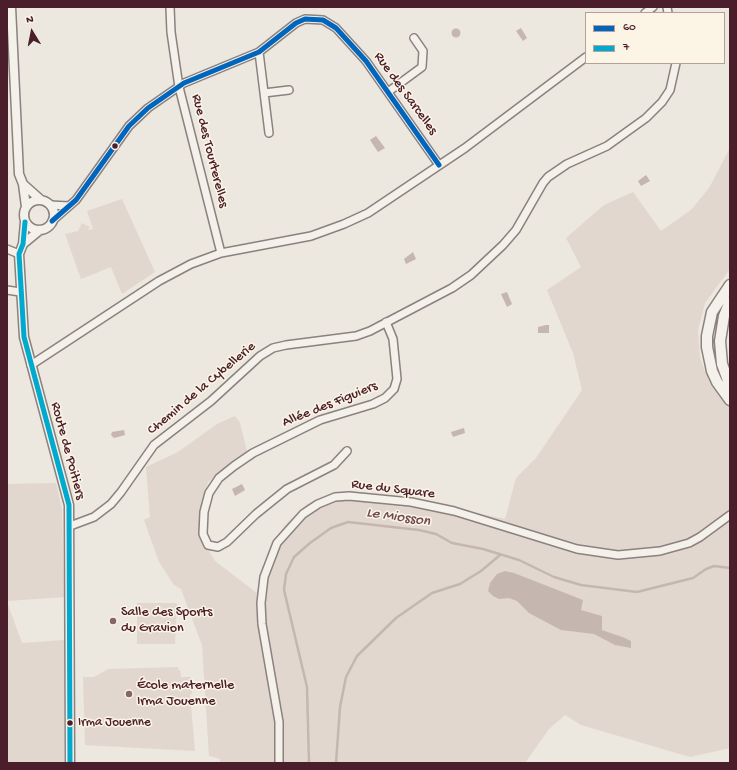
<!DOCTYPE html>
<html>
<head>
<meta charset="utf-8">
<style>
	body { margin:0 }
	#map { position:relative; width:737px; height:770px; overflow:hidden; background:#ece7df; font-family:"Gochi Hand",sans-serif }
	canvas { display:block }
	.frame { position:absolute; inset:0; border:8px solid #4a1f2b; pointer-events:none }
	.legend { position:absolute; left:585px; top:12px; width:140px; height:52px; box-sizing:border-box; background:#fcf5e5; border:1px solid #b59f9b; margin:0; padding:5px 7px; list-style:none; font-size:12px; color:#4a1f2b }
	.legend li { display:flex; align-items:center; gap:8px; height:20px }
	.legend b { width:20px; border:1px solid #b59f9b }
	.north { position:absolute; left:12px; top:12px; width:40px; height:40px; -webkit-text-stroke:3px #fcf5e5; paint-order:stroke; rotate:350deg; font-size:11px; font-weight:700; line-height:16px; text-align:center; color:#4a1f2b }
	.north::after { content:''; display:block; margin:auto; width:14px; height:18px; background:#4a1f2b; clip-path:polygon(50% 0,100% 100%,50% 72%,0 100%) }
</style>
</head>
<body>
<div id="map">
<canvas width="737" height="770"></canvas>
<div class="frame"></div>
<ul class="legend">
<li><b style="height:5px;background:#0065bd"></b>60</li>
<li><b style="height:5px;background:#00a9ce"></b>7</li>
</ul>
<div class="north">N</div>
</div>
<script>
const g = document.querySelector('canvas').getContext('2d');
g.lineJoin = 'round';
function fill(path, color) { g.fillStyle = color; g.fill(path, 'evenodd'); }
const shape = rows => new Path2D(rows.map(r => 'M' + r).join(''));
function trace(path, color, width, dash) { g.strokeStyle = color; g.lineWidth = width; g.lineCap = dash ? 'butt' : 'round'; g.setLineDash(dash || []); g.stroke(path); }
function write(font, color, halo, rows, align = 'center') {
  g.font = font + ' "Gochi Hand",sans-serif'; g.lineWidth = 3; g.setLineDash([]); g.textBaseline = 'middle'; g.strokeStyle = halo; g.fillStyle = color; for (const [text, x, y, turn = 0] of rows) {
    g.save(); g.translate(x, y); g.rotate((+turn || 0) * Math.PI / 180); g.textAlign = isNaN(turn) ? turn : align; if (halo) g.strokeText(text, 0, 0); g.fillText(text, 0, 0); g.restore();
  }
}
const built = shape([
	[122,199,155,272,122,294,111,267,81,279,65,234,78,231,82,223,90,227,88,230,93,229,87,211],
	[178,667,178,670,180,670,181,677,191,677,192,694,190,694,195,751,85,745,83,677,94,677,108,669]
]);
const green = shape([
	[730,148,730,269,705,303,698,330,700,358,710,384,730,407,730,748,690,757,581,725,565,715,549,729,525,763,220,763,220,759,209,756,202,645,181,589,174,585,159,562,144,520,150,517,146,467,178,452,217,424,235,416,240,423,247,451,208,482,199,522,203,542,215,561,257,593,263,567,275,539,285,525,307,504,332,494,361,492,410,499,505,519,516,478,536,458,582,390,573,353,547,290,581,267,566,238,604,205,633,192,661,231,691,210,709,188],
	[56,483,62,509,64,597,7,601,7,484],
	[7,602,22,643,64,640,64,763,7,763],
	[137,603,177,603,175,644,137,644]
]);
const water = shape([
	[521,28,527,38,523,41,516,31],
	'451.5 33a4.5 4.5 0 1 1 9 0a4.5 4.5 0 1 1-9 0Z',
	[376,136,385,148,378,152,370,140],
	[646,175,650,181,641,186,638,181],
	[413,252,416,259,406,264,404,259],
	[507,292,512,304,507,307,501,294],
	[546,325,549,325,549,333,538,333,538,327],
	[464,428,465,433,453,437,451,432],
	[124,430,125,435,114,438,111,435,112,432],
	[242,484,245,490,235,496,232,489],
	[505,571,514,573,583,600,581,610,602,616,602,630,625,638,631,641,631,648,615,645,594,634,561,630,529,613,517,601,509,598,499,599,493,596,488,591,490,583,497,574]
]);
const stream = shape([
	[309,763,307,687,284,590,286,574,294,557,310,543,331,528,348,522,419,530,436,534,452,543,483,549,519,560,554,577,581,585,637,592,693,578,706,569,714,566,730,568],
	[336,763,340,707,346,677,357,656,396,618,432,593,460,584,481,571,500,555]
]);
const minor = shape([
	[170,7,171,32,179,87,221,253],
	[667,7,668,13],
	[645,13,653,7],
	[259,52,269,133],
	[388,92,422,67,423,51,414,38],
	[264,93,289,90],
	[50,205,69,206],
	[52,221,76,200,129,126,148,108,184,83,259,52,296,23,305,19,323,20,336,28,366,61,439,165],
	[7,249,19,254],
	[7,290,20,292],
	[31,365,159,281,191,264,221,253,311,236,344,224,368,213,465,148,586,57],
	[347,451,334,465,287,489,256,514,227,542,218,547,208,545,203,534,204,512,209,493,219,478,234,466,253,453,320,420,373,404,385,398,394,389,397,379,393,339,386,322],
	[70,526,94,517,111,504,121,492,154,445,211,401,260,356,273,348,286,345,356,336,370,331,452,288,471,275,503,245,516,230,543,183,548,177,567,164,607,146,646,118,662,102,670,90,676,63],
	[279,763,279,722,262,624,261,603,264,577,277,543,303,514,318,504,335,497,349,496,411,502,454,511,577,549,618,555,660,551,689,543,700,537,730,515]
]);
const tertiary = shape([
	[11,7,19,174,23,184,26,207],
	[23,184,41,200],
	'24 215a15 15 0 1 1 30 0a15 15 0 1 1-30 0Z',
	[25,222,23,244,19,254,24,337,69,505,70,763],
	[23,244,40,230]
]);
const primary = shape([
	[730,285,712,312,707,336,707,347,712,371,717,382,730,400],
	[730,301,724,316,720,341,722,364,730,386]
]);
const bus1 = shape([
	[52,221,76,200,129,126,148,108,184,83,259,52,296,23,305,19,323,20,336,28,366,61,439,165]
]);
const bus2 = shape([
	[25,222,23,244,19,254,24,337,69,505,70,763]
]);
const markers = [
	[115,146,3.5,"#4a1f2b"],
	[113,621,4,"#83656a"],
	[129,694,4,"#83656a"],
	[70,723,3.5,"#4a1f2b"]
];
const busNames = [
	["Irma Jouenne",78,723]
];
const streetNames = [
	["Rue des Sarcelles",405,94,54],
	["Rue des Tourterelles",209,151,76],
	["Chemin de la Cybellerie",202,389,-40],
	["Allée des Figuiers",330,405,-22],
	["Route de Poitiers",67,451,75],
	["Rue du Square",393,490,7]
];
const poiNames = [
	["Salle des Sports",121,613],
	["du Gravion",121,629],
	["École maternelle",137,686],
	["Irma Jouenne",137,702]
];
const waterNames = [
	["Le Miosson",398,518,8]
];
fill(built, '#e2d7ce');
fill(green, '#e1d7ce');
fill(water, '#c6b6b0');
trace(stream, '#c6b6b0', 2.5);
trace(minor, '#8b817f', 10);
trace(tertiary, '#8b817f', 11);
trace(primary, '#8b817f', 13);
trace(minor, '#f4f0ea', 7);
trace(tertiary, '#f4f0ea', 8);
trace(primary, '#f4f0ea', 10);
trace(bus1, '#0065bd', 5);
trace(bus2, '#00a9ce', 5);
for (const [x, y, r, color] of markers) { const dot = new Path2D(); dot.arc(x, y, r, 0, 2 * Math.PI); g.fillStyle = color; g.fill(dot); trace(dot, '#fcf5e5', 1.5); }
write('13px', '#4a1f2b', '#fcf5e5', busNames, 'left');
write('14px', '#4a1f2b', '#fcf5e5', streetNames);
write('14px', '#4a1f2b', '#fcf5e5', poiNames, 'left');
write('italic 15px', '#704c53', '#fcf5e5', waterNames);
</script>
</body>
</html>
